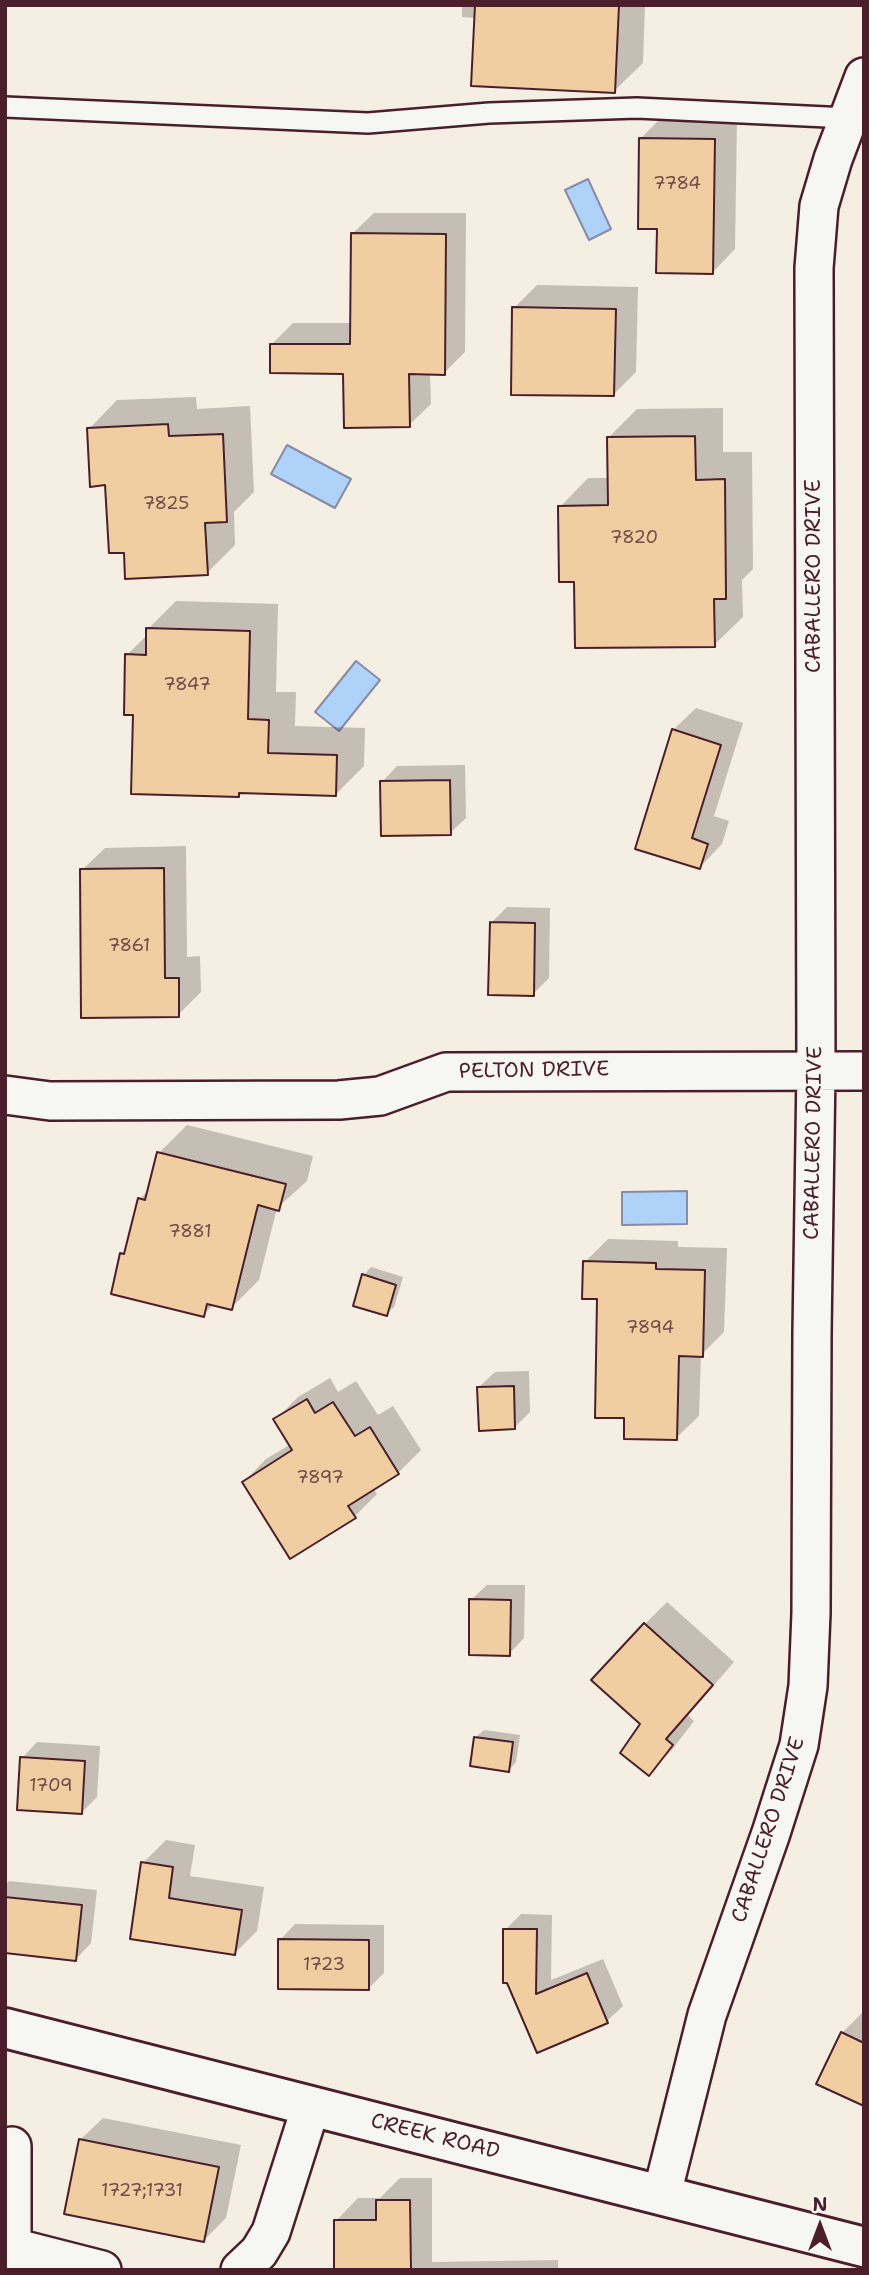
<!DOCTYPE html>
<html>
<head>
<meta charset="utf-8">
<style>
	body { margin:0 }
	#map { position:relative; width:869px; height:2275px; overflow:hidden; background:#f5eee2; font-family:"Shantell Sans",sans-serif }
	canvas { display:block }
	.frame { position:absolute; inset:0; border:7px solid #4a1f2b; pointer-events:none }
	.north { position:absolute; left:785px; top:2191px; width:70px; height:70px; -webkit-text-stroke:5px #f6f6f2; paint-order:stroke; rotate:0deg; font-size:19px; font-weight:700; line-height:28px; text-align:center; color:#4a1f2b }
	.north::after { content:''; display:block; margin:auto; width:24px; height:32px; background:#4a1f2b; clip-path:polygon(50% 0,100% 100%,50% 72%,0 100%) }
</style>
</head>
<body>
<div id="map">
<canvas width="869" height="2275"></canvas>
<div class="frame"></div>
<div class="north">N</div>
</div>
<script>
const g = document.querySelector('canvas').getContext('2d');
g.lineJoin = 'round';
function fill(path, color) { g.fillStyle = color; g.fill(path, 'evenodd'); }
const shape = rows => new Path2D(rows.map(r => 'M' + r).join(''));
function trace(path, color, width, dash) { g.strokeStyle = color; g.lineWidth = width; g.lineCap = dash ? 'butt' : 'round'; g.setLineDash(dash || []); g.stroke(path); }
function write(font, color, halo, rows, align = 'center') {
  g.font = font + ' "Shantell Sans",sans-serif'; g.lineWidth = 5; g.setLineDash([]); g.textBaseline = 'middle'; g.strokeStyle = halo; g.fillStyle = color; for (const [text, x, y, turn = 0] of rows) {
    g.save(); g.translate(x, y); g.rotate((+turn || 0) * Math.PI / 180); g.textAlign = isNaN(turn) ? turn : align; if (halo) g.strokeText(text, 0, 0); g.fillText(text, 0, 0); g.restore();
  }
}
const water = shape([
	[588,179,611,229,589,240,565,190,588,179],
	[287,445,351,479,335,508,271,474,287,445],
	[356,661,380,680,339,731,315,712,356,661],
	[687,1191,687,1224,622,1225,622,1192,687,1191]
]);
const shadow = shape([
	[462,5,645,5,643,63,614,91,476,18,462,17],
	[663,116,737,117,735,249,713,272,659,227,641,138],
	[374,213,466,213,465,352,444,373,430,373,431,404,409,425,344,372,272,344,293,323,352,323,352,234],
	[537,285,638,287,636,372,613,395,514,308],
	[196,397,197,409,250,406,254,492,234,512,235,545,207,573,126,551,89,429,117,400],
	[723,408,723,452,752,452,753,569,742,580,743,617,714,645,576,580,560,507,588,478,609,478,609,437,637,409],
	[176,601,278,604,276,692,296,692,295,726,365,728,364,766,336,794,242,792,239,795,135,714,127,655,148,634,148,629],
	[696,708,743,723,714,816,729,821,722,844,700,867,637,848,673,730],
	[465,765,466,818,450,833,382,782,397,766],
	[186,846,187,957,200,956,201,992,178,1015,82,870,105,848],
	[507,907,550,908,549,978,533,994,491,923],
	[187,1125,313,1156,307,1181,277,1208,259,1280,231,1308,214,1304,203,1315,122,1254,128,1249,140,1199,149,1189,159,1153],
	[608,1239,678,1241,678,1247,727,1248,724,1332,701,1355,699,1416,676,1438,626,1417,599,1297,585,1262],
	[371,1267,403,1277,394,1307,386,1314,364,1275],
	[529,1371,530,1412,514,1428,479,1387,495,1372],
	[330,1378,338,1392,356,1381,378,1415,393,1406,421,1450,398,1473,373,1488,377,1494,355,1516,244,1482,266,1459,291,1444,275,1420,298,1397],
	[487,1585,525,1585,524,1638,509,1654,471,1600],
	[667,1602,734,1662,688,1715,694,1721,671,1751,648,1774,642,1723,645,1624],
	[484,1730,520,1735,516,1762,509,1770,476,1737],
	[37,1742,100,1746,97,1797,82,1812,22,1758],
	[166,1840,195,1845,190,1876,264,1887,257,1931,235,1953,132,1938,143,1863],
	[9,1881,97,1890,91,1943,76,1959,5,1951,5,1885],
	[521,1914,552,1915,551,1980,603,1959,623,2006,607,2021,538,2050,505,1930],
	[295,1924,384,1925,384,1973,368,1989,280,1940],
	[864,2011,864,2105,842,2033],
	[103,2118,241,2145,226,2218,204,2240,80,2140],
	[400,2178,432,2178,432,2262,558,2260,558,2270,336,2270,336,2221,358,2198,380,2198]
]);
const building = shape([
	[475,5,619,5,615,93,471,86,475,5],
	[639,138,715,139,713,274,656,273,657,229,638,229,639,138],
	[351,233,446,234,445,375,409,374,410,427,344,428,343,374,270,373,270,344,350,344,351,233],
	[512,307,616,309,614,396,511,395,512,307],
	[168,424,169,436,223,434,227,522,205,523,208,575,125,579,124,553,109,553,105,485,90,487,87,428,168,424],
	[695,436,696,480,725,479,726,599,714,599,715,647,575,648,574,582,559,582,558,506,608,505,607,437,695,436],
	[146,628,250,631,248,719,269,720,268,753,337,755,336,796,239,793,239,797,131,794,133,715,124,715,125,654,146,655,146,628],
	[672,729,721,745,692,838,708,844,700,869,635,849,672,729],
	[450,780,451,835,381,836,380,781,450,780],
	[164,868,165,978,179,978,179,1017,81,1018,80,869,164,868],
	[490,922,535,923,534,996,488,995,490,922],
	[157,1152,286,1184,279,1211,258,1205,232,1310,207,1304,204,1317,111,1294,120,1253,124,1254,138,1198,145,1200,157,1152],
	[583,1261,656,1263,656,1269,705,1270,703,1357,679,1356,677,1440,624,1439,624,1418,595,1418,597,1299,582,1299,583,1261],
	[362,1274,396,1285,387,1316,353,1306,362,1274],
	[514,1386,515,1429,479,1431,477,1387,514,1386],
	[307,1399,315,1413,333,1402,355,1436,370,1427,399,1474,348,1506,356,1518,290,1559,242,1482,292,1450,273,1419,307,1399],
	[469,1599,511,1600,510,1656,469,1655,469,1599],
	[644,1623,713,1685,666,1739,673,1745,649,1776,620,1753,640,1724,591,1680,644,1623],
	[474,1737,513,1742,509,1772,470,1766,474,1737],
	[20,1757,85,1761,82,1814,17,1810,20,1757],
	[141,1862,173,1867,169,1898,242,1910,235,1955,130,1939,141,1862],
	[5,1897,82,1905,76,1961,5,1953,5,1897],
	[503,1929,537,1929,536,1994,587,1973,608,2023,537,2053,507,1983,503,1983,503,1929],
	[278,1939,369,1940,369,1990,278,1989,278,1939],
	[841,2032,864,2043,864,2106,816,2084,841,2032],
	[79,2139,219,2167,204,2242,64,2214,79,2139],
	[376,2200,410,2200,411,2270,334,2270,334,2220,376,2220,376,2200]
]);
const lane = shape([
	[5,107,368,123,489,113,637,108,848,118]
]);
const street = shape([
	[5,1095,50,1101,339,1100,380,1096,446,1072,864,1071],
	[12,2146,12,2270],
	[662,2194,707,2015,771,1833,799,1745,808,1686,811,1613,812,1333,816,1070,814,268,819,206,833,159,864,77],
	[12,2247,102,2270],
	[240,2270,259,2252,271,2232,311,2106]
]);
const secondary = shape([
	[5,2028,864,2247]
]);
const numberNames = [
	["7784",677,184],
	["7825",166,504],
	["7820",634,538],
	["7847",187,685],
	["7861",129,946],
	["7881",190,1232],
	["7894",650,1328],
	["7897",320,1478],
	["1709",51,1786],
	["1723",324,1965],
	["1727;1731",142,2191]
];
const streetNames = [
	["CABALLERO DRIVE",815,576,-90],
	["PELTON DRIVE",534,1071,-1],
	["CABALLERO DRIVE",814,1143,-89],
	["CABALLERO DRIVE",769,1830,-72],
	["CREEK ROAD",435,2137,14]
];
fill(water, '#afd3f8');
trace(water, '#878ba6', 2);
fill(shadow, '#0003');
fill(building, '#f1cea2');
trace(building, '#4a1f2b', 2);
trace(lane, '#4a1f2b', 24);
trace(street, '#4a1f2b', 42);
trace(secondary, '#4a1f2b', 44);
trace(lane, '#f6f6f2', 19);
trace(street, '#f6f6f2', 37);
trace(secondary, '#f6f6f2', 38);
write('18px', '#744b49', null, numberNames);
write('21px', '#4a1f2b', '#f6f6f2', streetNames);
</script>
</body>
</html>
